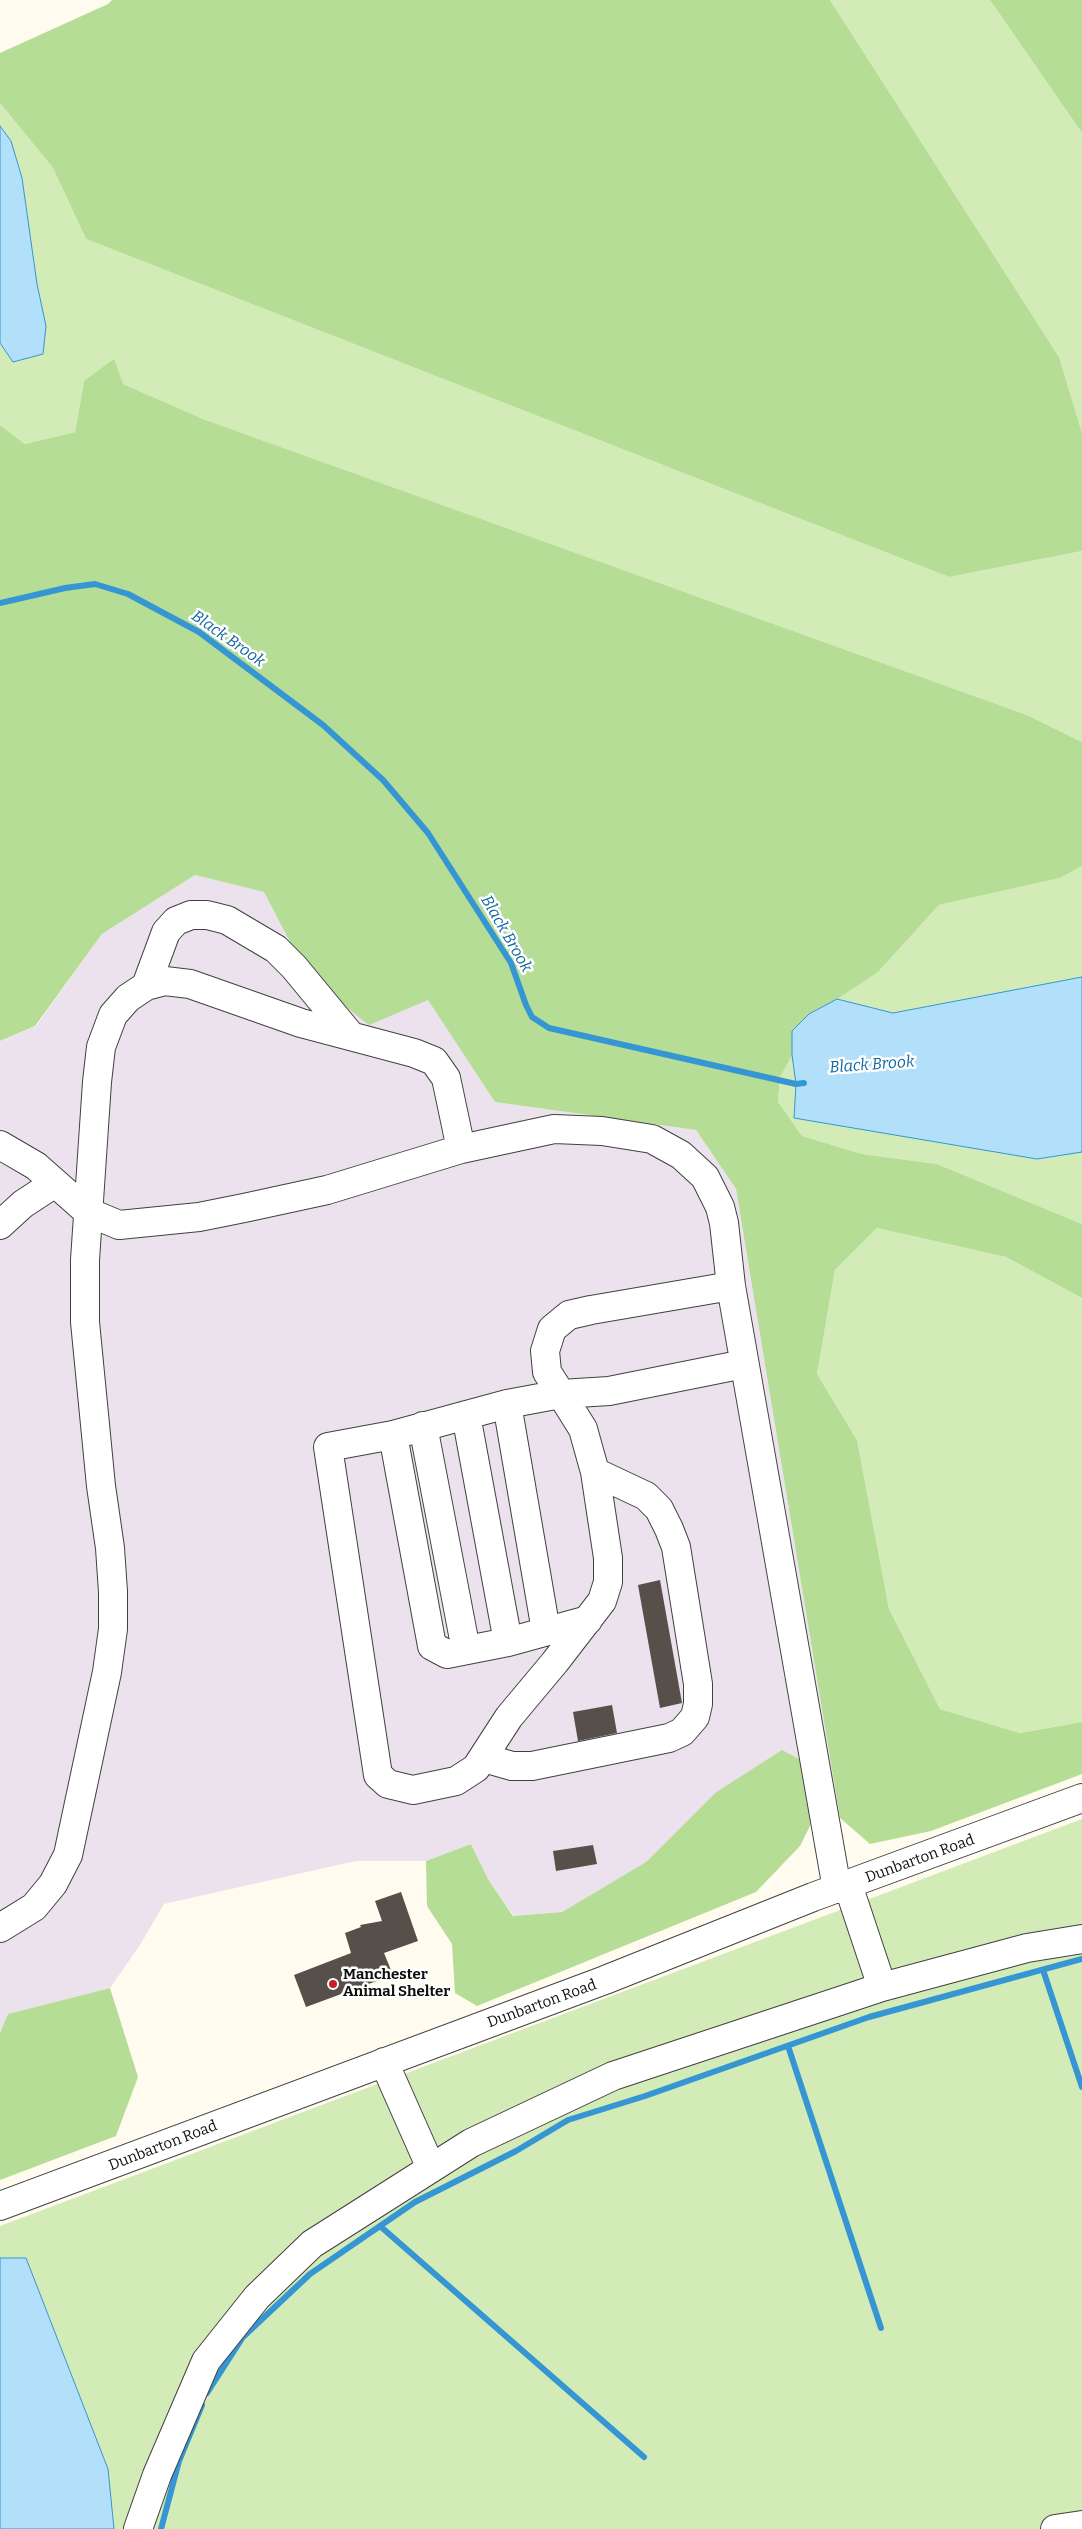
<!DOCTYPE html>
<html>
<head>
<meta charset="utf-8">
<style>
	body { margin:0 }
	canvas { display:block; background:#fffcef }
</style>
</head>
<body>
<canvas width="1082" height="2529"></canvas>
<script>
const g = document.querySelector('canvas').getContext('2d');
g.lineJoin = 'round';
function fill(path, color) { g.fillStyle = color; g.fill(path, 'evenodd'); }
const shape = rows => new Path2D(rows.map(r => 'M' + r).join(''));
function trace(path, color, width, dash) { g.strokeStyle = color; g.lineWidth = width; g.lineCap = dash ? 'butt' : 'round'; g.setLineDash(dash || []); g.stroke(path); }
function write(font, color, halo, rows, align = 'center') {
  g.font = font + ' Bitter,serif'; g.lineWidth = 5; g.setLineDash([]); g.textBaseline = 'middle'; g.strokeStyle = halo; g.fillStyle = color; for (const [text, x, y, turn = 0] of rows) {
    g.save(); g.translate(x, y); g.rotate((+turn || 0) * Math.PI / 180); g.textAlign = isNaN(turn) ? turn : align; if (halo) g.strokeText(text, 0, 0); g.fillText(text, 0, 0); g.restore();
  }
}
const industrial = shape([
	[195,875,264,892,308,977,428,999,495,1102,696,1130,736,1189,840,1818,813,1820,715,1793,646,1862,562,1912,514,1916,488,1879,471,1844,426,1861,356,1861,164,1904,140,1945,110,1988,8,2014,0,2033,0,1041,36,1026,102,934]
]);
const green = shape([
	[830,0,990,0,1082,133,1082,433,1059,357],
	[0,103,53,168,86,239,949,577,1082,551,1082,742,1027,715,203,419,123,384,84,381,75,432,25,444,0,425],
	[1082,866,1082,1224,937,1164,862,1154,802,1136,778,1103,780,1077,809,1014,878,972,939,905,1060,878],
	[877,1228,1006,1257,1082,1298,1082,1722,1020,1733,940,1709,889,1609,857,1440,817,1374,835,1270],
	[1082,1819,1082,2529,0,2529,0,2226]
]);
const forest = shape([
	[112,0,830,0,1059,357,1082,433,1082,551,949,577,86,239,53,168,0,103,0,53,108,4],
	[990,0,1082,0,1082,133],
	[114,359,123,384,203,419,1027,715,1082,742,1082,866,1060,878,939,905,878,972,837,999,809,1014,792,1031,792,1055,780,1077,778,1102,802,1136,862,1154,937,1164,1082,1224,1082,1298,1006,1257,877,1228,835,1270,817,1374,857,1440,889,1609,940,1709,1020,1733,1082,1722,1082,1774,931,1831,870,1844,840,1818,736,1189,696,1130,495,1102,428,1000,369,1025,308,977,264,892,195,875,102,934,35,1026,0,1041,0,425,25,444,75,432,84,381],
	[782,1750,799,1759,813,1820,800,1846,756,1892,477,2006,455,1993,452,1944,427,1906,426,1861,471,1844,488,1879,513,1916,562,1912,646,1862,715,1793],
	[110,1988,138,2077,116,2136,0,2180,0,2033,8,2014]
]);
const water = shape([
	[0,126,11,141,22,178,37,284,46,326,43,354,13,362,0,343,0,126],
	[1082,977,1082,1152,1037,1159,794,1118,796,1084,792,1055,792,1031,809,1014,837,999,893,1013,1082,977],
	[0,2258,26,2258,108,2469,114,2529,0,2529,0,2258]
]);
const stream = shape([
	[0,603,65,588,95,584,128,594,199,632,323,725,383,780,428,833,511,963,526,1005,532,1017,549,1028,796,1084,804,1083],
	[1043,1970,1082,2087],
	[788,2046,881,2328],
	[380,2226,644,2457],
	[207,2393,243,2337,310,2274,415,2202,516,2151,568,2120,645,2096,869,2017,1082,1959],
	[161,2529,179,2461,202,2405]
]);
const building = shape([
	[660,1580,682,1703,660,1708,638,1585],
	[612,1705,617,1733,578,1741,573,1712],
	[593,1845,597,1864,556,1871,553,1851],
	[401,1892,418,1941,384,1953,393,1975,306,2007,294,1975,351,1953,345,1933,361,1927,360,1925,382,1921,375,1901]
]);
const minor = shape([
	[146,986,166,932,176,921,191,915,207,915,227,920,276,949,294,967,351,1036],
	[0,1145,36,1166,88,1212,119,1225,199,1217,244,1208,327,1190,461,1149,554,1129,602,1131,652,1139,681,1155,705,1177,720,1207,724,1223,731,1286,837,1889],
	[0,1225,23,1204,55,1183],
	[731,1286,591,1310,569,1315,552,1329,545,1351,547,1372,561,1394,573,1413,583,1429,595,1472,608,1558,608,1582,602,1601,555,1662,509,1717,476,1768,456,1781,413,1790,388,1784,378,1775,328,1447,393,1435,507,1404,561,1394,609,1391,744,1364],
	[507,1404,546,1631],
	[466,1415,508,1642],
	[423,1426,466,1650],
	[393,1435,432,1646,447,1654,508,1642,588,1620],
	[484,1758,512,1766,532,1766,669,1738,682,1732,695,1717,698,1704,698,1684,676,1547,669,1529,659,1509,646,1496,595,1472],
	[848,1885,882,1987],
	[0,1928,34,1907,53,1884,68,1855,107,1672,113,1629,113,1592,110,1548,101,1486,85,1322,85,1260,97,1082,101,1047,113,1015,128,998,146,986,165,981,190,984,301,1023,414,1053,434,1061,446,1078,461,1149],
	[384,2062,431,2168],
	[0,2206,605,1980,813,1897,1082,1798],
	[138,2529,157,2475,206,2361,257,2297,312,2244,471,2143,613,2076,882,1987,1027,1948,1082,1939],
	[1055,2529,1082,2525]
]);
const markers = [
	[333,1984,5,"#c52029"]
];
const streetNames = [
	["Dunbarton Road",920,1859,-20],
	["Dunbarton Road",542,2004,-20],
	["Dunbarton Road",163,2146,-21]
];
const poiNames = [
	["Manchester",343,1975],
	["Animal Shelter",343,1992]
];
const waterNames = [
	["Black Brook",228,639,35],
	["Black Brook",506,934,60],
	["Black Brook",872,1065,-4]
];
fill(industrial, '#ece2ed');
fill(green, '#d3ebb7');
fill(forest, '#b6dd96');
fill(water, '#b2dff9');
trace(water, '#3596d3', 1);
trace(stream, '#3596d3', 6);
fill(building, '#574f4a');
trace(minor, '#414141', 30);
trace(minor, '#fff', 28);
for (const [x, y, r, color] of markers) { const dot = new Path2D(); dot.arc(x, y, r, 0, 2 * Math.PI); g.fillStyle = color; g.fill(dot); trace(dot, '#fff', 2); }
write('15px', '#0e0e0e', '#fff', streetNames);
write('bold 15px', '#0e0e0e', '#fff', poiNames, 'left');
write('italic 16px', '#1167a6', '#fff', waterNames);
</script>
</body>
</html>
